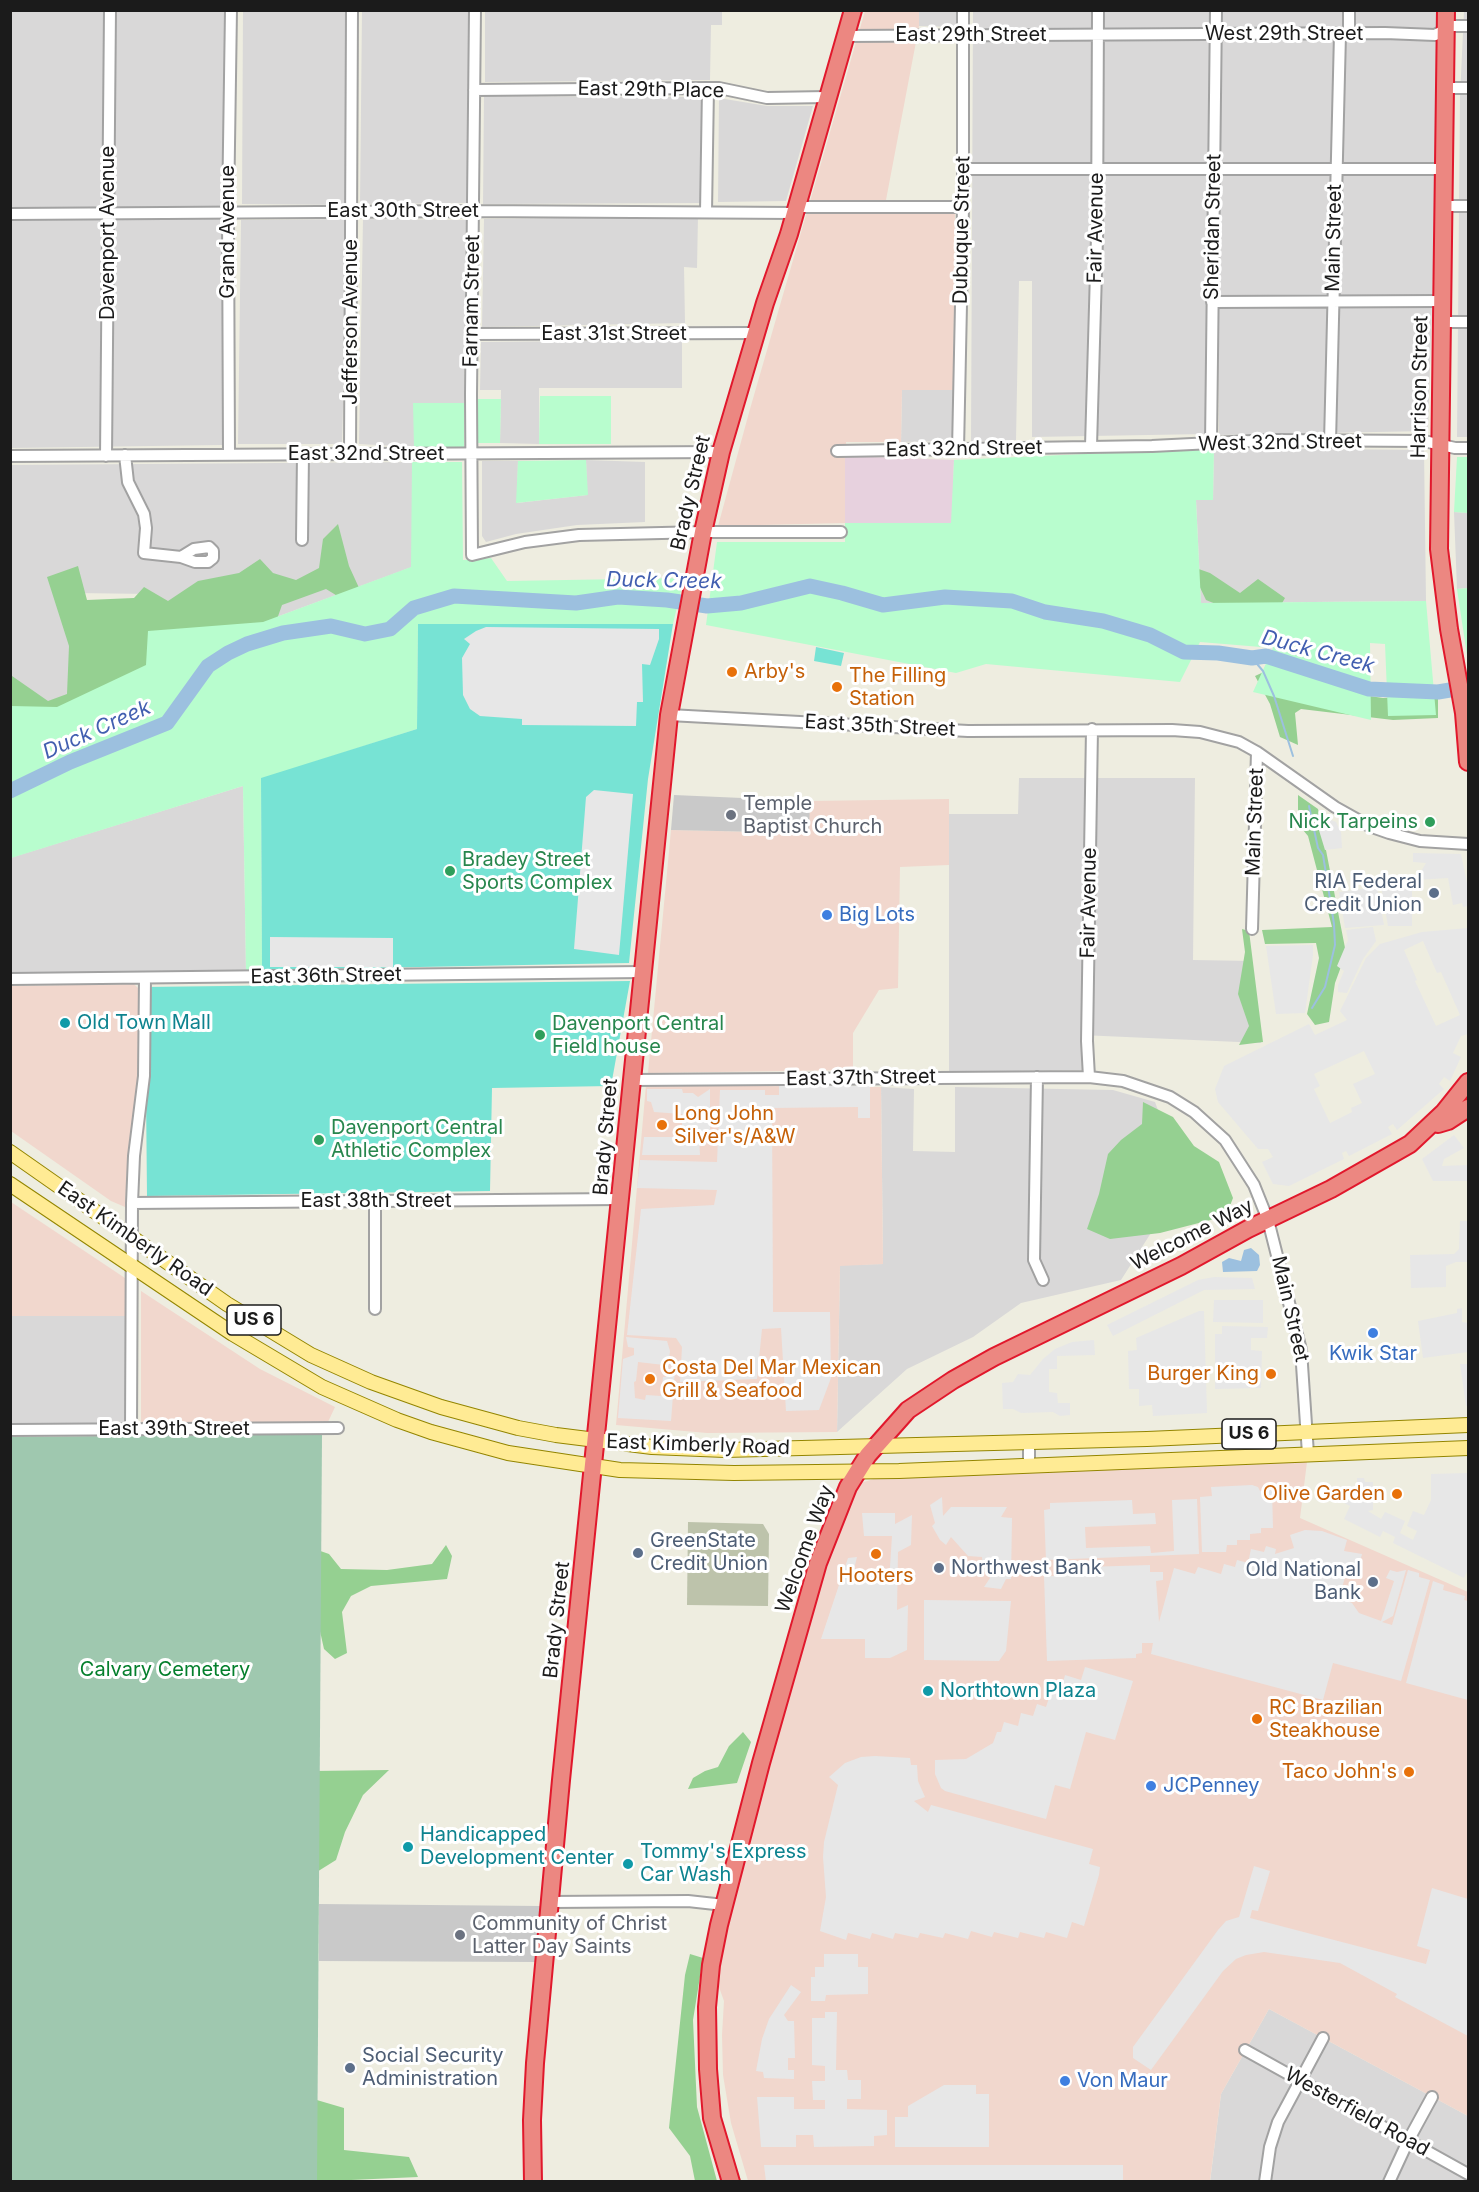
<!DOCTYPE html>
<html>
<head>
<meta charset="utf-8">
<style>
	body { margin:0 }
	#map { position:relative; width:1479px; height:2192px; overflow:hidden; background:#eeede0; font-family:Inter,sans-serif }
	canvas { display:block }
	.frame { position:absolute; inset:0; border:12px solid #1b1b1b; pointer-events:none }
</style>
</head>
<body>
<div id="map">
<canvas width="1479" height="2192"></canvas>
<div class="frame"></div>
</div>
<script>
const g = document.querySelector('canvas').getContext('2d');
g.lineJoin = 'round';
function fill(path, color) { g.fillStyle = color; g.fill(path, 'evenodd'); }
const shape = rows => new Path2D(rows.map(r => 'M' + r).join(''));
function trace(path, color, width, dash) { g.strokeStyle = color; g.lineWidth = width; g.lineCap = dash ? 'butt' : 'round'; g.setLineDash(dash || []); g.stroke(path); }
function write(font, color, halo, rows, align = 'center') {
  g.font = font + ' Inter,sans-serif'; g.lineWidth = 6; g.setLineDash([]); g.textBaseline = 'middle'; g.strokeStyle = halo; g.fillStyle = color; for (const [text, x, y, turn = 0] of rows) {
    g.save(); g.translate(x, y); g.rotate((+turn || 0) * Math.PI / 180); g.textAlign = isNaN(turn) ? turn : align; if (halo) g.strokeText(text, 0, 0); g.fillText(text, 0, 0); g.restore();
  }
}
const residential = shape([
	[1468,10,1468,437,1457,437,1460,97,1464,11],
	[10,11,225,11,222,445,11,448],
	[243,11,348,11,348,205,242,204],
	[362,11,469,11,467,203,360,204],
	[485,11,722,11,722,25,711,25,710,80,485,82],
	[919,11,959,11,959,27,919,26],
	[973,11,1441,11,1428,431,1219,435,1218,279,1207,279,1206,434,1032,437,1032,281,1019,281,1016,440,971,442],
	[484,96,703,97,701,203,483,204],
	[719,98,767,106,813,106,786,201,718,202],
	[698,216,697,268,684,267,685,323,482,327,484,219],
	[348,219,342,444,238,444,241,220],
	[363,219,466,220,464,403,414,403,414,447,359,444],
	[682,340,682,388,539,388,539,444,500,443,501,390,480,390,481,342],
	[902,389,953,390,952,441,901,442],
	[1214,448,1424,450,1426,601,1201,603,1196,500,1213,499],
	[586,460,645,462,645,522,577,525,516,534,486,542,482,536,482,461,518,461,517,503,587,495],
	[412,462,412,567,263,622,148,631,150,594,75,593,76,698,11,706,10,465],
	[1454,512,1468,513,1468,588,1457,589],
	[1019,778,1195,778,1193,960,1252,961,1261,1043,1081,1035,1082,1070,949,1072,949,814,1018,814],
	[243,786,246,971,11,973,10,858],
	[881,1087,914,1089,913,1151,955,1152,955,1087,1113,1090,1155,1102,1184,1181,1121,1280,1021,1303,973,1337,907,1369,837,1432,840,1265,883,1264],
	[11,1316,125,1316,125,1423,11,1423],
	[1269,2009,1468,2116,1468,2181,1210,2182,1221,2094]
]);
const commercial = shape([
	[865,11,919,11,919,26,886,200,887,213,955,214,953,390,902,390,901,442,846,442,845,523,718,526,750,409],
	[949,799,949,865,900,867,898,988,879,990,853,1033,853,1070,648,1073,671,830,808,833,810,801],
	[134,984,139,989,138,1074,136,1104,128,1154,125,1207,111,1201,11,1131,10,986],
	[646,1085,881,1087,883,1264,840,1266,837,1432,707,1433,616,1425],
	[11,1202,125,1278,125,1316,11,1316],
	[141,1291,260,1369,335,1407,328,1422,141,1422],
	[1308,1454,1300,1518,1468,1592,1468,2116,1269,2009,1221,2094,1210,2181,748,2181,731,2123,723,2075,722,2035,724,2001,711,1965,848,1487,899,1471]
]);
const industrial = shape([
	[845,456,954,460,952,523,845,523]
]);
const religious = shape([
	[674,795,810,801,809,833,671,830],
	[319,1904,541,1906,535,1962,319,1961]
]);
const construction = shape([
	[688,1522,763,1524,769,1534,768,1606,687,1605]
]);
const forest = shape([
	[338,524,349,566,360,590,344,600,326,589,282,605,276,622,137,677,11,731,12,676,48,701,67,694,69,646,47,577,78,566,87,600,134,598,144,587,168,601,198,581,239,573,260,559,273,573,296,580,319,568,323,539],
	[1193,567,1210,573,1240,593,1258,579,1285,598,1269,626,1206,600,1194,575],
	[1268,670,1309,687,1383,698,1414,696,1438,699,1438,718,1393,720,1301,709,1295,713,1298,745,1280,737,1270,704,1255,676],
	[1298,795,1318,809,1346,953,1335,983,1329,1022,1315,1025,1307,1014,1319,958,1316,943,1265,944,1262,930,1332,927,1308,836,1298,824],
	[1242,929,1249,931,1263,1042,1239,1045,1249,1026,1238,994,1245,952],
	[1143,1102,1173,1117,1194,1146,1219,1162,1233,1198,1226,1216,1160,1233,1110,1239,1087,1229,1099,1194,1108,1154,1121,1140,1142,1124],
	[446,1545,452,1556,447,1579,371,1586,351,1596,342,1612,347,1653,335,1659,324,1649,313,1600,309,1547,329,1554,341,1569,387,1570,432,1564],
	[743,1732,751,1742,737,1783,688,1789,693,1778,705,1771,718,1767,729,1746],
	[389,1770,363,1795,345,1832,336,1860,312,1875,314,1771],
	[690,1954,703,1958,693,2020,697,2107,717,2181,695,2181,690,2156,669,2128,685,1975],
	[310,2098,344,2108,344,2150,409,2157,418,2177,307,2182]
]);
const cemetery = shape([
	[322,1434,317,2181,11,2181,11,1437]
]);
const park = shape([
	[540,396,611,396,611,444,539,444],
	[478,399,501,399,500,443,478,443],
	[413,403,464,403,464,447,414,447],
	[1214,448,1213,500,1196,500,1201,603,1426,601,1436,715,1388,716,1385,644,1370,643,1371,720,1253,692,1273,648,1200,642,1180,682,986,664,956,673,706,625,717,542,845,542,845,523,951,523,954,460],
	[1457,457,1468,457,1468,513,1454,512],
	[586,460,588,495,516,503,518,461],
	[412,462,462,462,463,560,491,558,507,581,684,578,673,624,418,624,417,729,261,779,262,970,246,971,243,786,11,858,11,706,57,707,146,665,148,631,263,622,411,567],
	[1468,588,1468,662,1457,589]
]);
const pitch = shape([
	[418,624,673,624,648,779,629,963,262,970,261,778,417,729],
	[816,647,844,653,841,666,814,661],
	[630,981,611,1086,492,1088,490,1191,147,1196,145,987]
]);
const parking = shape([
	[486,627,659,629,659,639,650,665,642,664,643,702,637,702,636,726,522,725,522,719,480,716,470,709,463,695,462,658,470,644,464,639,476,631],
	[594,790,633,794,619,955,574,949,586,797],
	[1321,816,1336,822,1341,832,1342,848,1325,850,1318,827],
	[1413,853,1461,854,1467,883,1468,884,1468,906,1463,907,1462,903,1453,905,1448,878,1416,880,1426,863,1413,862],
	[1380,880,1412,880,1412,926,1388,926],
	[1377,887,1384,925,1345,928,1339,892],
	[1373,927,1376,941,1363,959,1347,993,1338,992,1338,985,1344,971,1337,966,1348,940,1346,930],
	[1468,928,1468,1034,1461,1036,1453,1053,1461,1057,1450,1081,1444,1077,1439,1084,1444,1089,1397,1130,1393,1124,1388,1127,1392,1134,1349,1156,1346,1151,1342,1153,1344,1159,1289,1186,1273,1184,1262,1162,1273,1157,1268,1149,1258,1149,1218,1102,1215,1089,1224,1066,1309,1024,1315,1035,1347,1020,1340,1011,1366,958,1380,944,1422,932],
	[1423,941,1437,973,1441,972,1460,1015,1436,1026,1415,981,1417,980,1404,950],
	[1364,1051,1375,1074,1353,1084,1362,1103,1351,1108,1352,1112,1330,1123,1314,1089,1320,1086,1314,1074],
	[270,937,393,938,393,967,270,967],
	[1313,945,1313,955,1305,1013,1276,1014,1266,946],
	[779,1086,870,1086,870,1118,858,1118,858,1107,772,1108,773,1312,830,1312,831,1378,819,1410,786,1411,781,1328,762,1329,757,1379,680,1382,682,1347,676,1338,627,1335,641,1209,714,1205,717,1190,637,1188,640,1160,717,1162,720,1090,765,1090,765,1095,779,1095],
	[647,1089,682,1089,683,1093,693,1093,698,1097,710,1089,710,1132,699,1139,700,1155,642,1155,644,1137,682,1137,682,1114,654,1112,651,1102,647,1101],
	[1454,1135,1464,1148,1444,1159,1442,1166,1468,1165,1468,1181,1433,1181,1422,1159],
	[1460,1221,1468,1221,1468,1262,1456,1262,1446,1266,1446,1287,1411,1288,1410,1255,1454,1254,1459,1249],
	[1214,1277,1252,1278,1255,1289,1204,1290,1113,1336,1107,1325,1198,1280],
	[1214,1300,1263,1300,1263,1323,1213,1322],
	[1462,1308,1462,1322,1468,1323,1468,1358,1468,1352,1423,1358,1418,1321,1457,1313,1457,1309],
	[1199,1311,1204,1311,1207,1413,1153,1416,1152,1405,1139,1406,1139,1389,1129,1389,1128,1351,1137,1350,1136,1338],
	[1222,1326,1268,1327,1267,1338,1251,1338,1251,1350,1262,1351,1261,1388,1215,1389,1215,1334,1222,1334],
	[626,1337,667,1341,670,1351,668,1369,675,1370,671,1421,618,1418,623,1359,634,1355,634,1348,628,1347],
	[638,1362,664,1365,664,1371,666,1372,666,1377,663,1377,661,1396,646,1395,645,1400,635,1398,634,1382,636,1381],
	[1094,1340,1095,1355,1057,1356,1057,1369,1049,1369,1049,1392,1057,1393,1058,1403,1070,1403,1070,1415,1060,1416,1053,1412,1021,1413,1013,1409,1003,1409,1002,1383,1013,1382,1018,1374,1030,1375,1043,1359,1055,1349,1072,1342],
	[1460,1364,1468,1364,1468,1406,1466,1406],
	[1468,1473,1468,1569,1464,1578,1393,1543,1395,1537,1383,1531,1380,1537,1344,1519,1350,1506,1344,1503,1351,1487,1357,1489,1357,1478,1364,1478,1365,1482,1373,1482,1373,1510,1368,1511,1381,1519,1385,1512,1405,1521,1400,1533,1413,1540,1417,1531,1407,1526,1413,1511,1424,1515,1431,1500,1431,1474],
	[1252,1485,1258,1487,1260,1491,1272,1490,1273,1528,1261,1528,1261,1533,1250,1534,1250,1540,1237,1540,1237,1545,1227,1545,1226,1552,1202,1552,1200,1497,1212,1496,1211,1487],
	[942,1497,943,1516,951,1507,1007,1507,1001,1517,1012,1518,1011,1579,1006,1579,1001,1589,984,1587,990,1578,983,1570,982,1557,968,1556,951,1537,946,1545,940,1540,932,1526,935,1523,930,1505],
	[1197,1499,1199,1554,1046,1560,1044,1510,1050,1509,1050,1503,1132,1500,1133,1514,1155,1513,1156,1524,1085,1527,1086,1548,1150,1546,1151,1553,1174,1551,1172,1500],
	[862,1513,895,1513,895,1524,912,1515,911,1545,898,1552,897,1610,908,1605,907,1650,890,1658,865,1658,865,1639,821,1639,848,1558,857,1557,854,1569,865,1570,865,1582,889,1582,892,1536,864,1536],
	[1305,1530,1322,1531,1347,1540,1344,1551,1362,1554,1356,1576,1346,1574,1339,1598,1352,1603,1359,1613,1381,1621,1394,1581,1386,1578,1390,1570,1397,1572,1406,1570,1393,1616,1382,1622,1392,1625,1408,1570,1419,1573,1419,1577,1430,1580,1401,1681,1333,1663,1323,1700,1151,1654,1153,1643,1142,1643,1142,1653,1136,1654,1136,1658,1047,1661,1044,1576,1055,1576,1055,1568,1150,1565,1150,1572,1163,1572,1163,1580,1156,1581,1159,1622,1174,1568,1195,1574,1198,1567,1221,1574,1224,1564,1235,1567,1237,1560,1248,1563,1251,1549,1264,1552,1266,1546,1276,1549,1275,1554,1294,1548,1290,1535],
	[1433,1581,1444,1585,1443,1590,1465,1596,1464,1600,1468,1601,1468,1700,1406,1683],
	[924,1600,1011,1601,1006,1651,999,1661,924,1660],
	[1085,1667,1133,1681,1115,1740,1086,1732,1070,1789,1055,1785,1046,1819,945,1791,941,1788,935,1774,935,1760,966,1759,993,1743,997,1732,1001,1732,1004,1722,1018,1726,1021,1713,1033,1716,1037,1704,1046,1707,1053,1686,1062,1686,1065,1675,1081,1680],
	[875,1756,910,1758,911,1765,917,1765,918,1781,925,1797,914,1801,928,1812,931,1805,1093,1849,1089,1864,1100,1867,1099,1875,1084,1926,1072,1922,1067,1938,1046,1932,1044,1938,1020,1932,1018,1938,994,1932,992,1937,971,1931,968,1939,945,1933,943,1938,920,1933,918,1938,895,1933,893,1939,872,1933,870,1939,848,1933,846,1940,820,1931,826,1897,823,1857,824,1842,838,1785,829,1777,845,1763,861,1757],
	[1254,1866,1270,1871,1258,1911,1252,1910,1250,1918,1426,1964,1430,1950,1417,1946,1432,1888,1468,1899,1468,2036,1395,1997,1397,1994,1340,1963,1264,1952,1246,1955,1236,1959,1223,1971,1151,2070,1133,2058,1133,2047,1218,1930,1226,1921,1239,1917],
	[824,1954,858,1954,858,1967,868,1967,868,1994,826,1995,825,2001,811,2001,811,1977,815,1977,815,1967,824,1967],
	[791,1985,801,1992,784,2015,788,2021,794,2021,795,2058,788,2058,788,2070,794,2070,794,2079,764,2078,763,2072,756,2071,762,2039,769,2019],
	[825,2012,837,2012,836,2070,847,2070,848,2080,861,2080,861,2099,847,2099,847,2109,887,2110,887,2135,874,2136,874,2146,814,2147,813,2135,796,2135,796,2147,761,2147,757,2097,794,2097,794,2109,825,2109,825,2100,813,2100,812,2081,825,2081,825,2066,812,2065,812,2018,825,2018],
	[944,2085,976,2085,976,2094,989,2094,989,2147,895,2147,895,2117,908,2117,908,2106],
	[764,2165,1123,2165,1123,2181,766,2182]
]);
const water = shape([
	[1251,1248,1259,1255,1260,1265,1257,1271,1223,1272,1222,1262,1229,1258,1241,1261,1244,1250]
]);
const stream = shape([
	[1252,658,1263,671,1274,696,1293,756],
	[1309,806,1318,848,1323,855,1334,924,1335,945,1325,987,1312,1008]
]);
const river = shape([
	[10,791,70,762,167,723,208,666,228,653,247,644,283,633,331,626,365,634,390,629,414,608,454,596,576,603,618,597,667,600,707,606,741,603,810,586,842,593,883,605,945,597,1012,601,1045,612,1103,621,1150,635,1184,652,1218,653,1252,658,1266,656,1369,689,1438,692,1468,687]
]);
const minor = shape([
	[475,10,471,394,472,555,525,542,579,535,703,532,841,532],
	[1349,34,1349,10],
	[845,36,1385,33,1435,35,1452,26,1468,26],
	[1444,88,1468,88],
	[474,90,708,88,719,88,767,98,827,97],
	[963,169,1444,169],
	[1443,206,1468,206],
	[796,207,963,207],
	[706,212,708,88],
	[10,214,473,211,795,213],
	[1212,302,1442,301],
	[1441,322,1468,322],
	[471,334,756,333],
	[1330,442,1340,34],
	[1211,443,1216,10],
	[1091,446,1097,237,1098,10],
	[958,450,963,207,963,10],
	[837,451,1152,446,1272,440,1424,441,1455,448,1468,448],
	[350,453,352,10],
	[229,454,228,212,231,10],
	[125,455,128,482,144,514,146,528,144,553,181,557,195,562,208,562,213,558,213,551,209,547,194,549,181,557],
	[10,456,721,452],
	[106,456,110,10],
	[302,540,303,454],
	[669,715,968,731,1172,730,1200,732,1239,742,1257,752,1335,807,1369,826,1389,833,1420,841,1468,844],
	[1252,929,1257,752],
	[10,979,642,972],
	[1037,1077,1034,1260,1043,1280],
	[1089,1077,1087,1041,1092,729],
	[632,1080,1089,1077,1123,1081,1170,1097,1194,1112,1225,1140,1254,1185,1268,1220,1301,1350,1308,1454],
	[132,1203,621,1199],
	[375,1309,375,1200],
	[131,1429,132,1203,134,1156,144,1076,145,978],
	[10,1430,338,1428],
	[1029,1442,1029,1465],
	[550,1902,688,1901,724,1905],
	[1245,2050,1468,2174],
	[1265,2182,1270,2147,1278,2122,1323,2038],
	[1389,2182,1408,2141,1432,2097]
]);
const major = shape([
	[10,1152,227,1304,311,1355,371,1382,441,1407,518,1428,556,1435,652,1447,725,1450,1147,1439,1468,1425],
	[10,1184,233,1334,322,1387,397,1420,431,1432,508,1453,620,1470,734,1473,899,1471,1468,1448]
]);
const highway = shape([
	[1446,10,1439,549,1449,629,1464,713,1468,762],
	[1438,1124,1448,1121,1468,1108],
	[533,2182,532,2120,535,2063,561,1780,669,715,703,532,721,452,765,303,789,234,853,10],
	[731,2182,712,2118,708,2069,707,2007,711,1965,719,1925,761,1763,818,1563,848,1487,868,1455,908,1410,953,1380,994,1357,1181,1266,1248,1229,1331,1189,1410,1144,1444,1112,1468,1082]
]);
const markers = [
	[732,672,6,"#e8710a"],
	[837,687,6,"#e8710a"],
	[731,815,6,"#6b7280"],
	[1430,822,6,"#2e9e5b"],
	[450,871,6,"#2e9e5b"],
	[1434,893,6,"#5c6f8a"],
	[827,915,6,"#3f7fe0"],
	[65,1023,6,"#0f9aa8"],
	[540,1035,6,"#2e9e5b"],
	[662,1125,6,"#e8710a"],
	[319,1140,6,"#2e9e5b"],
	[1373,1333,6,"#3f7fe0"],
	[1271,1374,6,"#e8710a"],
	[650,1379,6,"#e8710a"],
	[1397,1494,6,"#e8710a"],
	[638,1553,6,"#5c6f8a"],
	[876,1554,6,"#e8710a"],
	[939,1568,6,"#5c6f8a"],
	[1373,1582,6,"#5c6f8a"],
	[928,1691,6,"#0f9aa8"],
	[1257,1719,6,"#e8710a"],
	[1409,1772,6,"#e8710a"],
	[1151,1786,6,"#3f7fe0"],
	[408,1847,6,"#0f9aa8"],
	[628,1864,6,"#0f9aa8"],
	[460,1935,6,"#6b7280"],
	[350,2068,6,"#5c6f8a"],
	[1065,2081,6,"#3f7fe0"]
];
const shields = [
	[254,1320,54],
	[1249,1434,54]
];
const shieldNames = [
	["US 6",254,1320],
	["US 6",1249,1434]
];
const streetNames = [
	["West 29th Street",1284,34],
	["East 29th Street",971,35],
	["East 29th Place",651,90,1],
	["East 30th Street",403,211],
	["Sheridan Street",1213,227,-89],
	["Fair Avenue",1096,228,-89],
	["Dubuque Street",962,230,-89],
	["Grand Avenue",228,232,-90],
	["Davenport Avenue",108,233,-90],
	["Main Street",1334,238,-89],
	["Farnam Street",472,301,-89],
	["Jefferson Avenue",351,322,-90],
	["East 31st Street",614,334],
	["Harrison Street",1420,387,-89],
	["West 32nd Street",1280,443,-1],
	["East 32nd Street",964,449,-1],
	["East 32nd Street",366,454],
	["Brady Street",691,493,-77],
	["East 35th Street",880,726,3],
	["Main Street",1255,822,-88],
	["Fair Avenue",1089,903,-89],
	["East 36th Street",326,976,-1],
	["East 37th Street",861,1078,-1],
	["Brady Street",606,1137,-85],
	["East 38th Street",376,1201],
	["Welcome Way",1192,1235,-27],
	["East Kimberly Road",135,1239,35],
	["Main Street",1290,1309,77],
	["East 39th Street",174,1429],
	["East Kimberly Road",698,1445,2],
	["Welcome Way",805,1549,-70],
	["Brady Street",557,1620,-84],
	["Westerfield Road",1357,2112,29]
];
const foodNames = [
	["Arby's",744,672],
	["The Filling",849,676],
	["Station",849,699],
	["Long John",674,1114],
	["Silver's/A&W",674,1137],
	["Costa Del Mar Mexican",662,1368],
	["Grill & Seafood",662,1391],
	["Burger King",1259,1374,"right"],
	["Olive Garden",1385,1494,"right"],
	["Hooters",876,1576,"center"],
	["RC Brazilian",1269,1708],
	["Steakhouse",1269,1731],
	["Taco John's",1397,1772,"right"]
];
const worshipNames = [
	["Temple",743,804],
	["Baptist Church",743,827],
	["Community of Christ",472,1924],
	["Latter Day Saints",472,1947]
];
const leisureNames = [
	["Nick Tarpeins",1418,822,"right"],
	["Bradey Street",462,860],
	["Sports Complex",462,883],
	["Davenport Central",552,1024],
	["Field house",552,1047],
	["Davenport Central",331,1128],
	["Athletic Complex",331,1151]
];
const serviceNames = [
	["RIA Federal",1422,882,"right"],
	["Credit Union",1422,905,"right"],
	["GreenState",650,1541],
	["Credit Union",650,1564],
	["Northwest Bank",951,1568],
	["Old National",1361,1570,"right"],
	["Bank",1361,1593,"right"],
	["Social Security",362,2056],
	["Administration",362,2079]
];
const shopNames = [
	["Big Lots",839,915],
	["Kwik Star",1373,1354,"center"],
	["JCPenney",1163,1786],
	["Von Maur",1077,2081]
];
const cultureNames = [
	["Old Town Mall",77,1023],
	["Northtown Plaza",940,1691],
	["Handicapped",420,1835],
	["Development Center",420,1858],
	["Tommy's Express",640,1852],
	["Car Wash",640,1875]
];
const parkNames = [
	["Calvary Cemetery",165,1670]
];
const waterNames = [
	["Duck Creek",664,581,1],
	["Duck Creek",1318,652,15],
	["Duck Creek",97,730,-24]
];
fill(residential, '#d9d8d8');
fill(commercial, '#f1d7cd');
fill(industrial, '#e7d1de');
fill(religious, '#c9c9c9');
fill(construction, '#bdc3ab');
fill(forest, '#95d091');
fill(cemetery, '#9fc8af');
fill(park, '#b8fdce');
fill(pitch, '#77e3d4');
fill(parking, '#e7e7e7');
fill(water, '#9cc0df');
trace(stream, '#9cc0df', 2);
trace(river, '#9cc0df', 15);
trace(minor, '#a2a2a2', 14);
trace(major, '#938500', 16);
trace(highway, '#e1182c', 20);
trace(minor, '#fff', 10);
trace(major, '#ffeb94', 14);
trace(highway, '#ec8781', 16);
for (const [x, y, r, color] of markers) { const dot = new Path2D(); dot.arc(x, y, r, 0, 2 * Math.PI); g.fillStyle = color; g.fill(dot); trace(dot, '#fff', 2); }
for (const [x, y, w] of shields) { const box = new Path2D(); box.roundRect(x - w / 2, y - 15, w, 30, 4.5); g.fillStyle = '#fff'; g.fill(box); trace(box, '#1b1b1b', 1.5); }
write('bold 18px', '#1b1b1b', null, shieldNames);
write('20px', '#1b1b1b', '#fff', streetNames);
write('20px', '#c56008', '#fff', foodNames, 'left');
write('20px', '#5b616d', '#fff', worshipNames, 'left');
write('20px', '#27864d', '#fff', leisureNames, 'left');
write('20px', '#4e5e75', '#fff', serviceNames, 'left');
write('20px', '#366cbe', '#fff', shopNames, 'left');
write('20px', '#0d838f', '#fff', cultureNames, 'left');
write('20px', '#047f2c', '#fff', parkNames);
write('italic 21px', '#425fb0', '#fff', waterNames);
</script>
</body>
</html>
